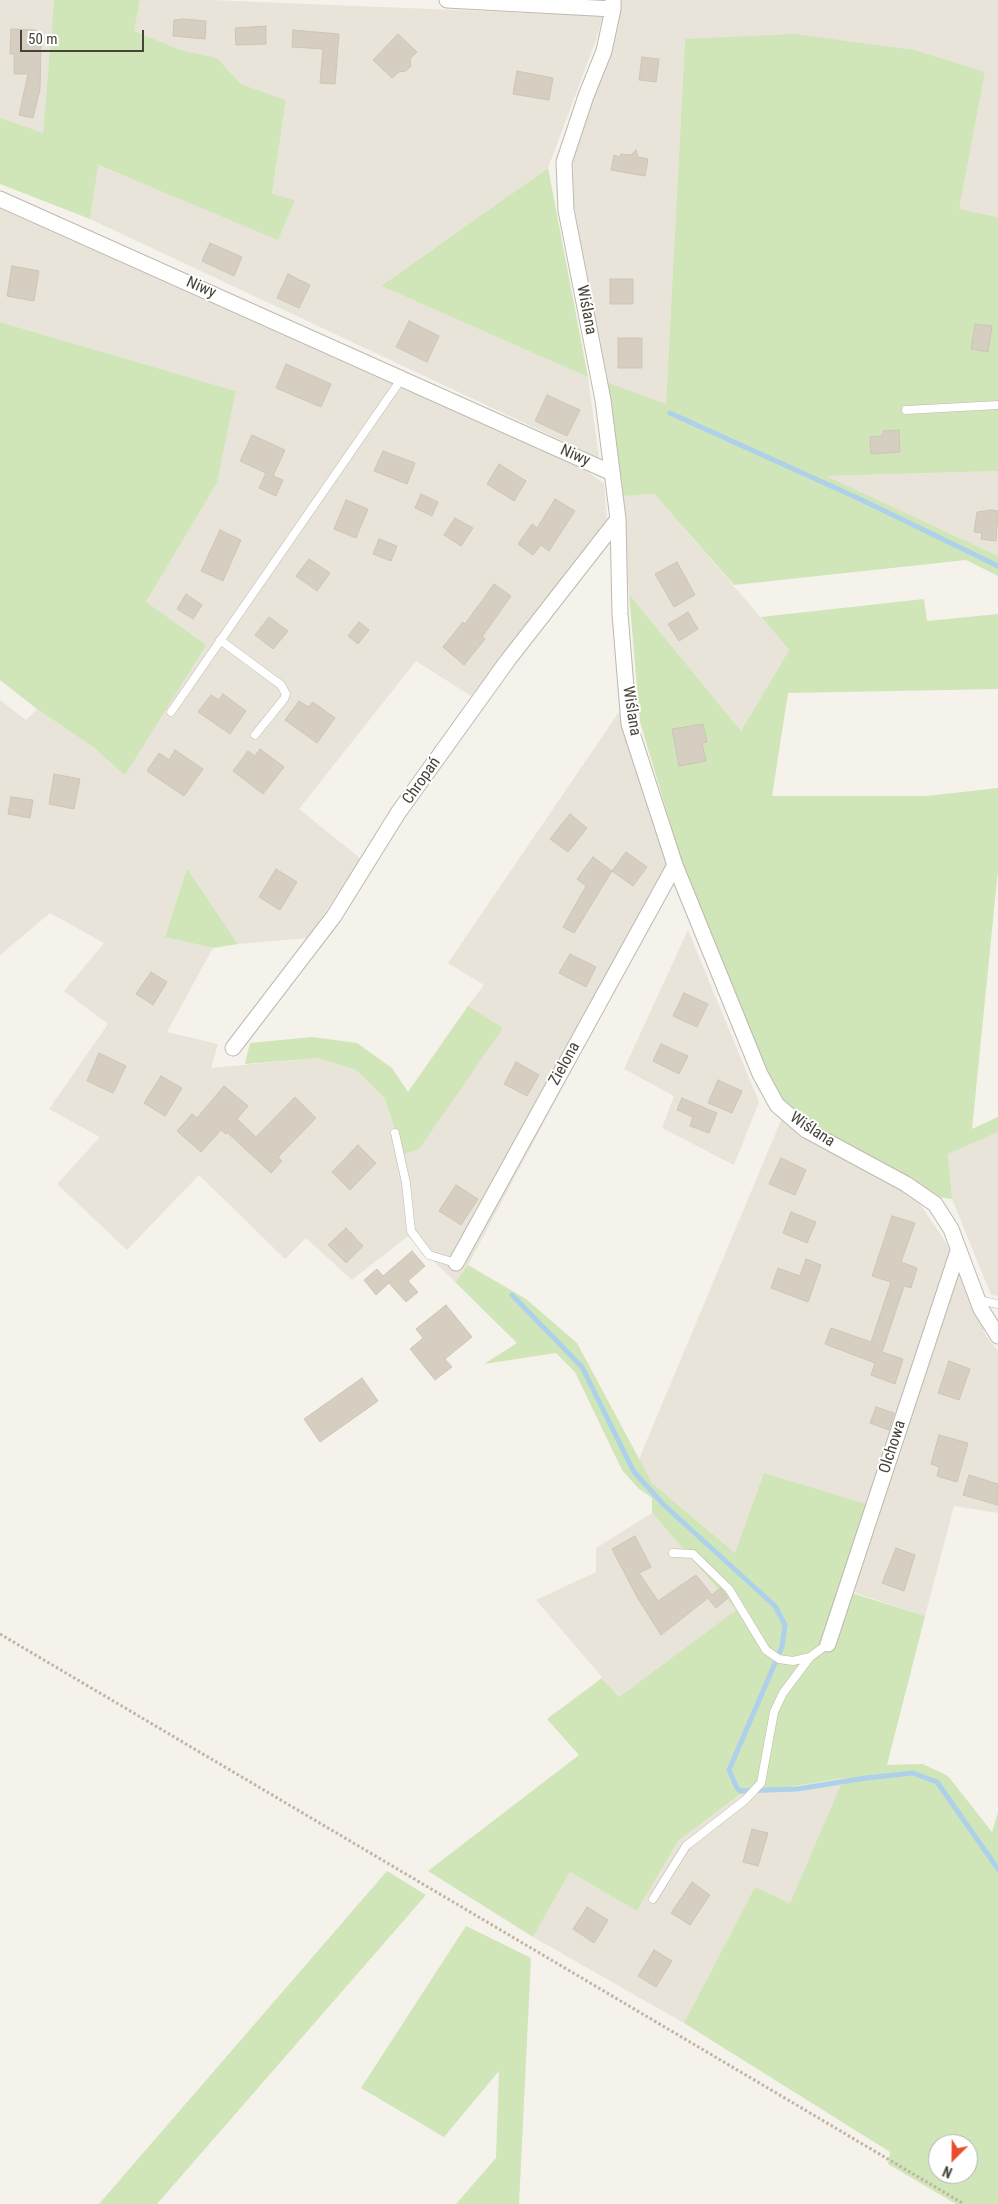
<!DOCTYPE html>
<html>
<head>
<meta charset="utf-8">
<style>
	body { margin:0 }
	#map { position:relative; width:998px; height:2204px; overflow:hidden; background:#f4f2eb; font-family:"Roboto Condensed",sans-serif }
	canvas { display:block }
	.north { position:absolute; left:928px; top:2134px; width:50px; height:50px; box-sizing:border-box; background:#fff; border:1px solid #b6b4b0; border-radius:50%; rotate:203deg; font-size:14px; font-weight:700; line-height:20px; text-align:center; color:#484339 }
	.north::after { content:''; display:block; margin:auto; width:18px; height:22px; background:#e94c2e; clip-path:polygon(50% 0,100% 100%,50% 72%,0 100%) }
	.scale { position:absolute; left:20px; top:30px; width:124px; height:22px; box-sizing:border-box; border:2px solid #484339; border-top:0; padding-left:6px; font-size:15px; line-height:18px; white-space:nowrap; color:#484339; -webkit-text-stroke:4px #fff; paint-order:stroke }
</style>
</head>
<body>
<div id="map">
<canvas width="998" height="2204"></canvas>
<div class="north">N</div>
<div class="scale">50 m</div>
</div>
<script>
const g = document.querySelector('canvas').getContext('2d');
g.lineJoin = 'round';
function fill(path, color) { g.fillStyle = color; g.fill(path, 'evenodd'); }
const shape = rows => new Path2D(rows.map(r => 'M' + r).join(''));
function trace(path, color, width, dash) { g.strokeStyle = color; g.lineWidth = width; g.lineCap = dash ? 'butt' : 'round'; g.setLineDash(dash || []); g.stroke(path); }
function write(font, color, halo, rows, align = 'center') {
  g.font = font + ' "Roboto Condensed",sans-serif'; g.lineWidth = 4; g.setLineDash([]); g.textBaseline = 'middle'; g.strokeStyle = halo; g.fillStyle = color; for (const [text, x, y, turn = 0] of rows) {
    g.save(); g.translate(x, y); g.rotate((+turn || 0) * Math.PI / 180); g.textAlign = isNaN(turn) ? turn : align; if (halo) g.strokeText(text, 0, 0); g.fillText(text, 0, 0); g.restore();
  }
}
const residential = shape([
	[0,0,54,0,43,134,0,118],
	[140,0,210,0,603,16,596,40,548,168,381,286,588,377,599,458,90,219,97,165,278,239,294,201,272,195,286,100,241,84,217,58,181,50,133,31],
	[619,0,998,0,998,217,958,209,985,72,685,39,666,405,606,382,573,211,573,153,605,66],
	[0,206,587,471,604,484,607,521,471,696,416,661,299,809,361,859,308,938,238,944,187,868,165,937,213,948,167,1032,218,1044,211,1068,317,1058,356,1070,385,1099,403,1153,503,1028,468,1006,484,985,448,963,619,712,673,880,468,1265,455,1282,408,1236,352,1280,306,1238,285,1259,199,1175,127,1250,57,1184,100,1137,49,1109,108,1024,64,991,104,943,50,913,0,955,0,700,26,720,37,709,93,747,126,775,146,602,217,483,236,391,0,322],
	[998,471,998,556,825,476],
	[654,494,789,650,741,731,629,594,623,496],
	[688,930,759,1102,734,1165,662,1128,674,1096,624,1069],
	[782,1118,916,1198,947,1244,986,1336,998,1351,998,1513,954,1506,925,1616,735,1553,652,1483,639,1459],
	[998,1132,998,1296,991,1295,952,1199,948,1154],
	[652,1513,736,1610,619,1697,536,1600,596,1572,596,1548],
	[845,1778,790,1903,755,1887,684,2023,533,1937,570,1872,637,1911,678,1841,739,1795]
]);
const green = shape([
	[54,0,140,0,134,31,181,50,217,58,241,84,286,100,272,194,295,200,278,240,98,165,90,219,0,184,0,118,43,133],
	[794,34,914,50,985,72,959,209,998,217,998,471,826,476,998,556,998,576,966,560,734,585,654,494,623,496,606,382,666,404,685,39],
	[548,168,588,377,381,286],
	[0,322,236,391,217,483,146,602,206,645,125,775,93,747,37,709,0,680],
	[629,594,741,731,789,650,761,617,924,599,927,621,998,614,998,689,788,693,772,796,927,796,998,788,998,870,972,1129,998,1117,998,1132,948,1154,952,1199,938,1197,812,1125,781,1101,762,1063,680,856,640,722],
	[187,868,238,944,213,948,165,937],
	[468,1006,503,1028,419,1149,403,1154,385,1099,356,1070,317,1058,245,1064,250,1043,312,1037,357,1043,392,1068,408,1092],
	[468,1265,526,1299,577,1343,652,1483,735,1553,764,1473,869,1505,842,1590,925,1616,887,1765,923,1764,948,1776,992,1832,998,1812,998,2204,956,2204,888,2164,890,2152,684,2023,755,1887,790,1903,844,1778,739,1795,678,1841,637,1911,570,1872,533,1937,428,1871,579,1755,547,1719,602,1678,619,1697,736,1610,652,1513,652,1498,638,1488,622,1470,575,1372,556,1353,484,1364,517,1343,455,1282],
	[938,2144,968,2144,968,2174,938,2174],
	[387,1871,426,1895,157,2204,99,2204],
	[466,1926,531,1958,519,2204,456,2204,496,2158,499,2071,444,2137,361,2088]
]);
const stream = shape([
	[670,413,862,500,998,566],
	[512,1295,582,1367,634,1472,664,1505,775,1606,785,1625,782,1647,729,1770,737,1788,740,1791,797,1789,866,1778,913,1773,937,1782,998,1869]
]);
const building = shape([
	[183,19,206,21,205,39,173,36,174,20,183,19],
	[266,26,266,44,236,45,235,28,266,26],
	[11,29,36,30,36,45,41,46,40,89,33,118,19,115,28,74,14,74,14,54,10,54,11,29],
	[293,30,339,34,335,84,320,83,323,49,292,47,293,30],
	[398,34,417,52,410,59,411,66,406,71,399,72,392,78,373,60,398,34],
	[642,57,659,59,656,82,639,80,642,57],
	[517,71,553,78,549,100,513,94,517,71],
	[636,150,638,157,648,159,645,176,611,170,614,155,620,157,621,154,631,155,636,150],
	[210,243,242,257,234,276,202,261,210,243],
	[12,266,39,271,34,301,7,296,12,266],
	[288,274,310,285,299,308,277,298,288,274],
	[610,279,633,279,633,304,610,304,610,279],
	[409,321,439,336,427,362,396,347,409,321],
	[975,324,992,326,988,352,971,349,975,324],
	[618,338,642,338,642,368,618,368,618,338],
	[286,364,331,384,321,407,276,388,286,364],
	[547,395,580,410,567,436,535,421,547,395],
	[899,430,900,452,871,454,870,437,883,436,883,431,899,430],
	[252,435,285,450,273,476,283,480,276,496,259,488,266,473,240,461,252,435],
	[383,451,415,463,407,484,374,471,383,451],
	[499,464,526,481,514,501,487,484,499,464],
	[421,494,438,502,432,516,415,508,421,494],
	[555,499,575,511,549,551,541,545,533,555,518,544,532,524,537,528,555,499],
	[346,500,368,509,356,538,334,529,346,500],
	[991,510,998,511,996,541,981,539,982,533,974,532,977,512,991,510],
	[455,518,473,528,461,546,444,535,455,518],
	[220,530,241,540,223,581,201,571,220,530],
	[379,539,397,546,391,561,373,554,379,539],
	[309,559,330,573,317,591,296,576,309,559],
	[677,562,695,595,674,607,655,574,677,562],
	[494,584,511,596,482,637,485,639,464,665,443,647,463,622,465,624,494,584],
	[186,594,202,605,193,619,177,609,186,594],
	[688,612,698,629,679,641,668,624,688,612],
	[269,617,288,631,273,649,255,635,269,617],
	[359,622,369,630,358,644,348,636,359,622],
	[223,694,246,711,230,734,198,712,211,695,219,700,223,694],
	[299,701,308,707,313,702,335,718,317,743,285,720,299,701],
	[703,724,707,742,702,743,706,761,679,766,672,729,703,724],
	[260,749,284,767,263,794,233,771,248,751,255,756,260,749],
	[175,750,203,769,184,796,147,771,159,753,169,760,175,750],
	[54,774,80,779,74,809,49,804,54,774],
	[11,797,33,800,30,818,8,814,11,797],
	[570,814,587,828,568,852,550,839,570,814],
	[626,852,647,867,633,886,612,871,626,852],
	[593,857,612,871,574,933,563,927,586,886,577,879,593,857],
	[276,869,297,882,280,910,259,897,276,869],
	[570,954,596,967,586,987,559,973,570,954],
	[151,972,167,982,153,1005,136,994,151,972],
	[684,993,708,1004,697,1027,673,1016,684,993],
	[661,1044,688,1056,679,1074,653,1061,661,1044],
	[99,1053,126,1066,113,1093,87,1081,99,1053],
	[516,1062,539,1075,527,1096,504,1084,516,1062],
	[161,1076,182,1088,165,1116,144,1103,161,1076],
	[718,1080,742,1091,732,1113,708,1103,718,1080],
	[224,1086,248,1106,237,1119,256,1137,295,1097,316,1118,278,1157,282,1161,271,1173,227,1132,226,1134,221,1130,201,1152,177,1131,192,1114,197,1118,224,1086],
	[682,1098,717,1113,709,1133,690,1126,693,1117,677,1110,682,1098],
	[358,1145,376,1163,350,1190,332,1172,358,1145],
	[781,1158,806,1170,795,1195,769,1184,781,1158],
	[456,1185,478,1199,461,1225,439,1211,456,1185],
	[791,1212,816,1222,807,1243,783,1233,791,1212],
	[892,1216,915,1223,901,1262,917,1268,911,1288,904,1286,882,1352,903,1359,895,1384,871,1375,875,1363,825,1344,831,1328,871,1342,891,1282,872,1276,892,1216],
	[346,1228,363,1246,346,1263,328,1245,346,1228],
	[412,1251,425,1266,408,1281,418,1292,406,1302,389,1283,376,1295,364,1280,377,1269,383,1276,412,1251],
	[806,1259,821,1265,808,1302,771,1288,778,1268,800,1276,806,1259],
	[446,1305,472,1337,445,1359,452,1367,435,1380,410,1349,423,1338,416,1329,446,1305],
	[949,1361,970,1369,959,1400,938,1393,949,1361],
	[362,1378,378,1401,320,1442,304,1419,362,1378],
	[876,1407,894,1413,889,1430,870,1423,876,1407],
	[939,1435,968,1443,957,1482,937,1476,939,1467,931,1464,939,1435],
	[969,1475,998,1484,998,1505,963,1495,969,1475],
	[635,1536,651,1567,639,1573,658,1601,696,1575,712,1595,720,1588,728,1598,716,1608,708,1598,661,1635,637,1597,612,1549,635,1536],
	[896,1548,915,1555,904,1591,882,1583,896,1548],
	[752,1829,768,1833,758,1866,743,1862,752,1829],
	[692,1882,710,1895,690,1925,671,1913,692,1882],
	[587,1907,608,1920,594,1943,573,1929,587,1907],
	[654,1950,672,1961,656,1987,638,1976,654,1950]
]);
const path = shape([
	[0,1634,964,2204]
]);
const lane = shape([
	[906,410,998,405],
	[220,640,281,685,286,694,284,699,255,735],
	[171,712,402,378],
	[395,1133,406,1183,411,1231,429,1255,456,1263],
	[978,1300,998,1304],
	[673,1553,693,1554,729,1589,766,1650,779,1659,793,1661,810,1657,828,1644],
	[653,1899,686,1846,745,1800,761,1783,774,1712,783,1693,810,1657]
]);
const street = shape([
	[447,0,613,9],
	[613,0,613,9,604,51,586,96,564,162,566,210,603,400,618,519,620,614,629,724,675,865,760,1074,777,1105,806,1130,906,1184,935,1204,951,1229,981,1309,998,1336],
	[0,199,612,473],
	[233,1048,334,916,398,813,508,660,618,519],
	[456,1263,675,865],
	[828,1644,958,1251]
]);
const streetNames = [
	["Niwy",201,288,24],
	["Wiślana",586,310,79],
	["Niwy",575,456,24],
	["Wiślana",631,711,81],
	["Chropań",422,781,-55],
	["Zielona",565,1064,-61],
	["Wiślana",812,1130,33],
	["Olchowa",893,1447,-72]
];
fill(residential, '#e8e4da');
fill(green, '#d0e5b8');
trace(stream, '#add1eb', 5);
fill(building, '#d5cec1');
trace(building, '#cfc5b5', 1);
trace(lane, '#bfb9ae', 9);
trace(street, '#bfb9ae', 17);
trace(path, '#c0b5a1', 3, [2.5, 2.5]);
trace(lane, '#fff', 8);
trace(street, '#fff', 15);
write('16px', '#484339', '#fff', streetNames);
</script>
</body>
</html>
